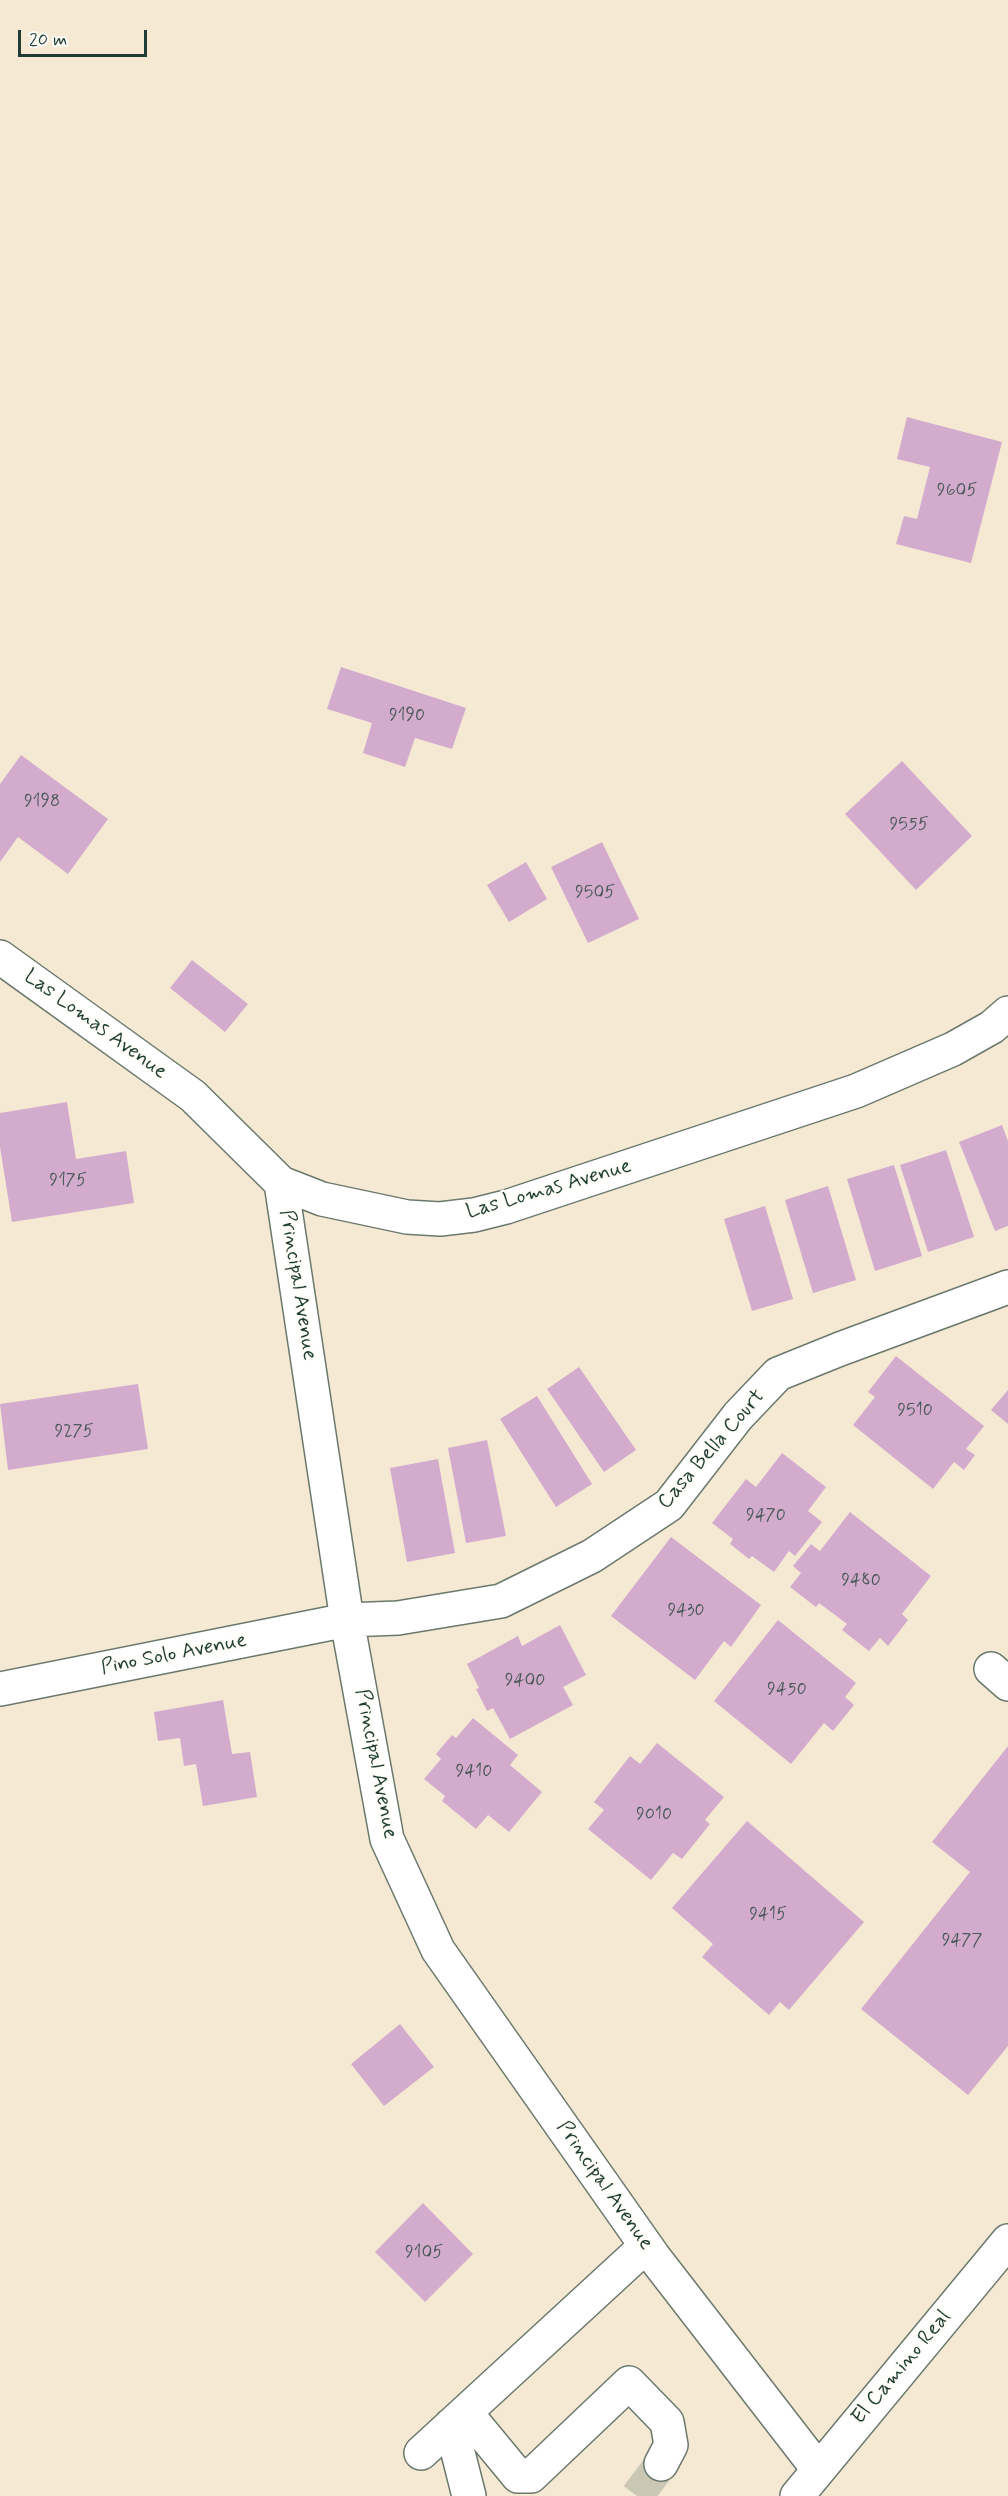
<!DOCTYPE html>
<html>
<head>
<meta charset="utf-8">
<style>
	body { margin:0 }
	#map { position:relative; width:1008px; height:2496px; overflow:hidden; background:#f5e9d4; font-family:Mynerve,sans-serif }
	canvas { display:block }
	.scale { position:absolute; left:18px; top:30px; width:129px; height:27px; box-sizing:border-box; border:3px solid #1f3d34; border-top:0; padding-left:8px; font-size:18px; line-height:21px; white-space:nowrap; color:#1f3d34; -webkit-text-stroke:4px #fdfcf7; paint-order:stroke }
</style>
</head>
<body>
<div id="map">
<canvas width="1008" height="2496"></canvas>
<div class="scale">20 m</div>
</div>
<script>
const g = document.querySelector('canvas').getContext('2d');
g.lineJoin = 'round';
function fill(path, color) { g.fillStyle = color; g.fill(path, 'evenodd'); }
const shape = rows => new Path2D(rows.map(r => 'M' + r).join(''));
function trace(path, color, width, dash) { g.strokeStyle = color; g.lineWidth = width; g.lineCap = dash ? 'butt' : 'round'; g.setLineDash(dash || []); g.stroke(path); }
function write(font, color, halo, rows, align = 'center') {
  g.font = font + ' Mynerve,sans-serif'; g.lineWidth = 4.5; g.setLineDash([]); g.textBaseline = 'middle'; g.strokeStyle = halo; g.fillStyle = color; for (const [text, x, y, turn = 0] of rows) {
    g.save(); g.translate(x, y); g.rotate((+turn || 0) * Math.PI / 180); g.textAlign = isNaN(turn) ? turn : align; if (halo) g.strokeText(text, 0, 0); g.fillText(text, 0, 0); g.restore();
  }
}
const building = shape([
	[907,417,1002,442,971,563,896,544,904,516,917,519,930,467,897,459],
	[341,667,466,708,452,749,415,738,405,767,363,753,372,723,327,709],
	[21,755,108,819,68,874,18,837,0,862,0,784],
	[902,761,972,836,916,890,845,814],
	[602,842,639,919,588,943,551,867],
	[526,862,547,899,509,922,487,885],
	[192,960,248,1004,225,1032,170,988],
	[67,1102,76,1159,126,1151,134,1203,12,1222,0,1147,0,1113],
	[1002,1125,1008,1141,1008,1226,995,1231,959,1142],
	[946,1150,974,1237,928,1252,900,1165],
	[894,1165,922,1256,875,1271,847,1179],
	[828,1186,856,1280,813,1293,785,1200],
	[765,1206,793,1299,752,1311,724,1219],
	[896,1356,984,1426,966,1449,975,1455,964,1470,954,1462,933,1489,853,1425,875,1397,868,1392],
	[579,1367,636,1450,604,1472,547,1389],
	[138,1384,148,1449,8,1470,0,1404],
	[1008,1390,1008,1424,991,1410],
	[537,1396,592,1484,556,1507,500,1419],
	[487,1440,506,1536,466,1543,448,1448],
	[782,1453,826,1487,808,1511,822,1522,795,1556,789,1551,774,1572,752,1556,749,1559,730,1544,733,1539,712,1523,746,1479,756,1487],
	[438,1459,455,1553,407,1562,390,1468],
	[850,1512,931,1576,902,1614,908,1620,888,1646,880,1638,869,1651,842,1630,847,1624,819,1603,816,1607,790,1587,801,1573,793,1566,811,1544,820,1551],
	[671,1537,761,1605,731,1647,724,1641,695,1680,611,1616],
	[778,1620,856,1683,845,1697,854,1705,833,1731,824,1723,791,1764,714,1701],
	[560,1625,586,1675,563,1687,573,1705,510,1739,493,1708,487,1711,476,1689,479,1688,467,1664,518,1636,522,1646],
	[223,1700,232,1754,250,1752,257,1797,203,1806,196,1764,184,1766,180,1738,158,1741,154,1712],
	[473,1718,518,1755,510,1765,542,1792,509,1832,488,1815,476,1829,442,1801,445,1796,424,1779,441,1759,436,1754,452,1735,456,1738],
	[657,1743,724,1797,705,1820,710,1824,682,1859,673,1853,651,1880,588,1829,604,1810,594,1802,630,1756,640,1764],
	[1008,1746,1008,2046,968,2095,861,2009,970,1872,932,1842],
	[747,1821,864,1922,789,2010,780,2002,769,2015,702,1957,713,1944,672,1908],
	[400,2024,434,2067,384,2106,351,2064],
	[423,2203,473,2254,425,2302,375,2252]
]);
const minorTunnel = shape([
	[637,2496,661,2464]
]);
const minor = shape([
	[0,957,193,1096,281,1183,322,1199,407,1217,440,1219,474,1215,506,1207,856,1091,953,1049,992,1027,1008,1013],
	[281,1183,347,1620,387,1839,438,1950,654,2257,818,2469],
	[991,1669,1008,1684],
	[0,1689,347,1620,398,1618,501,1601,592,1556,669,1505,738,1416,778,1374,840,1349,1008,1287],
	[466,2413,518,2476,531,2476,629,2383,667,2422,671,2445,661,2464],
	[451,2425,469,2496],
	[421,2453,646,2246]
]);
const major = shape([
	[797,2496,1008,2241]
]);
const numberNames = [
	["9605",957,491],
	["9190",407,716],
	["9198",42,802],
	["9555",909,825],
	["9505",595,893],
	["9175",68,1181],
	["9510",915,1411],
	["9275",74,1432],
	["9470",766,1516],
	["9480",861,1581],
	["9430",686,1611],
	["9400",525,1681],
	["9450",787,1690],
	["9410",474,1772],
	["9010",654,1815],
	["9415",768,1915],
	["9477",962,1941],
	["9105",424,2253]
];
const streetNames = [
	["Las Lomas Avenue",95,1025,36],
	["Las Lomas Avenue",549,1190,-16],
	["Principal Avenue",297,1285,81],
	["Casa Bella Court",712,1450,-49],
	["Pino Solo Avenue",174,1655,-11],
	["Principal Avenue",375,1764,79],
	["Principal Avenue",604,2186,55],
	["El Camino Real",902,2368,-50]
];
fill(building, '#d3accd');
trace(minorTunnel, '#cac7b4', 33, [33, 16]);
trace(minor, '#6a796c', 36);
trace(major, '#6a796c', 36);
trace(minor, '#fff', 33);
trace(major, '#fff', 33);
write('18px', '#4c595a', null, numberNames);
write('21px', '#1f3d34', '#fdfcf7', streetNames);
</script>
</body>
</html>
